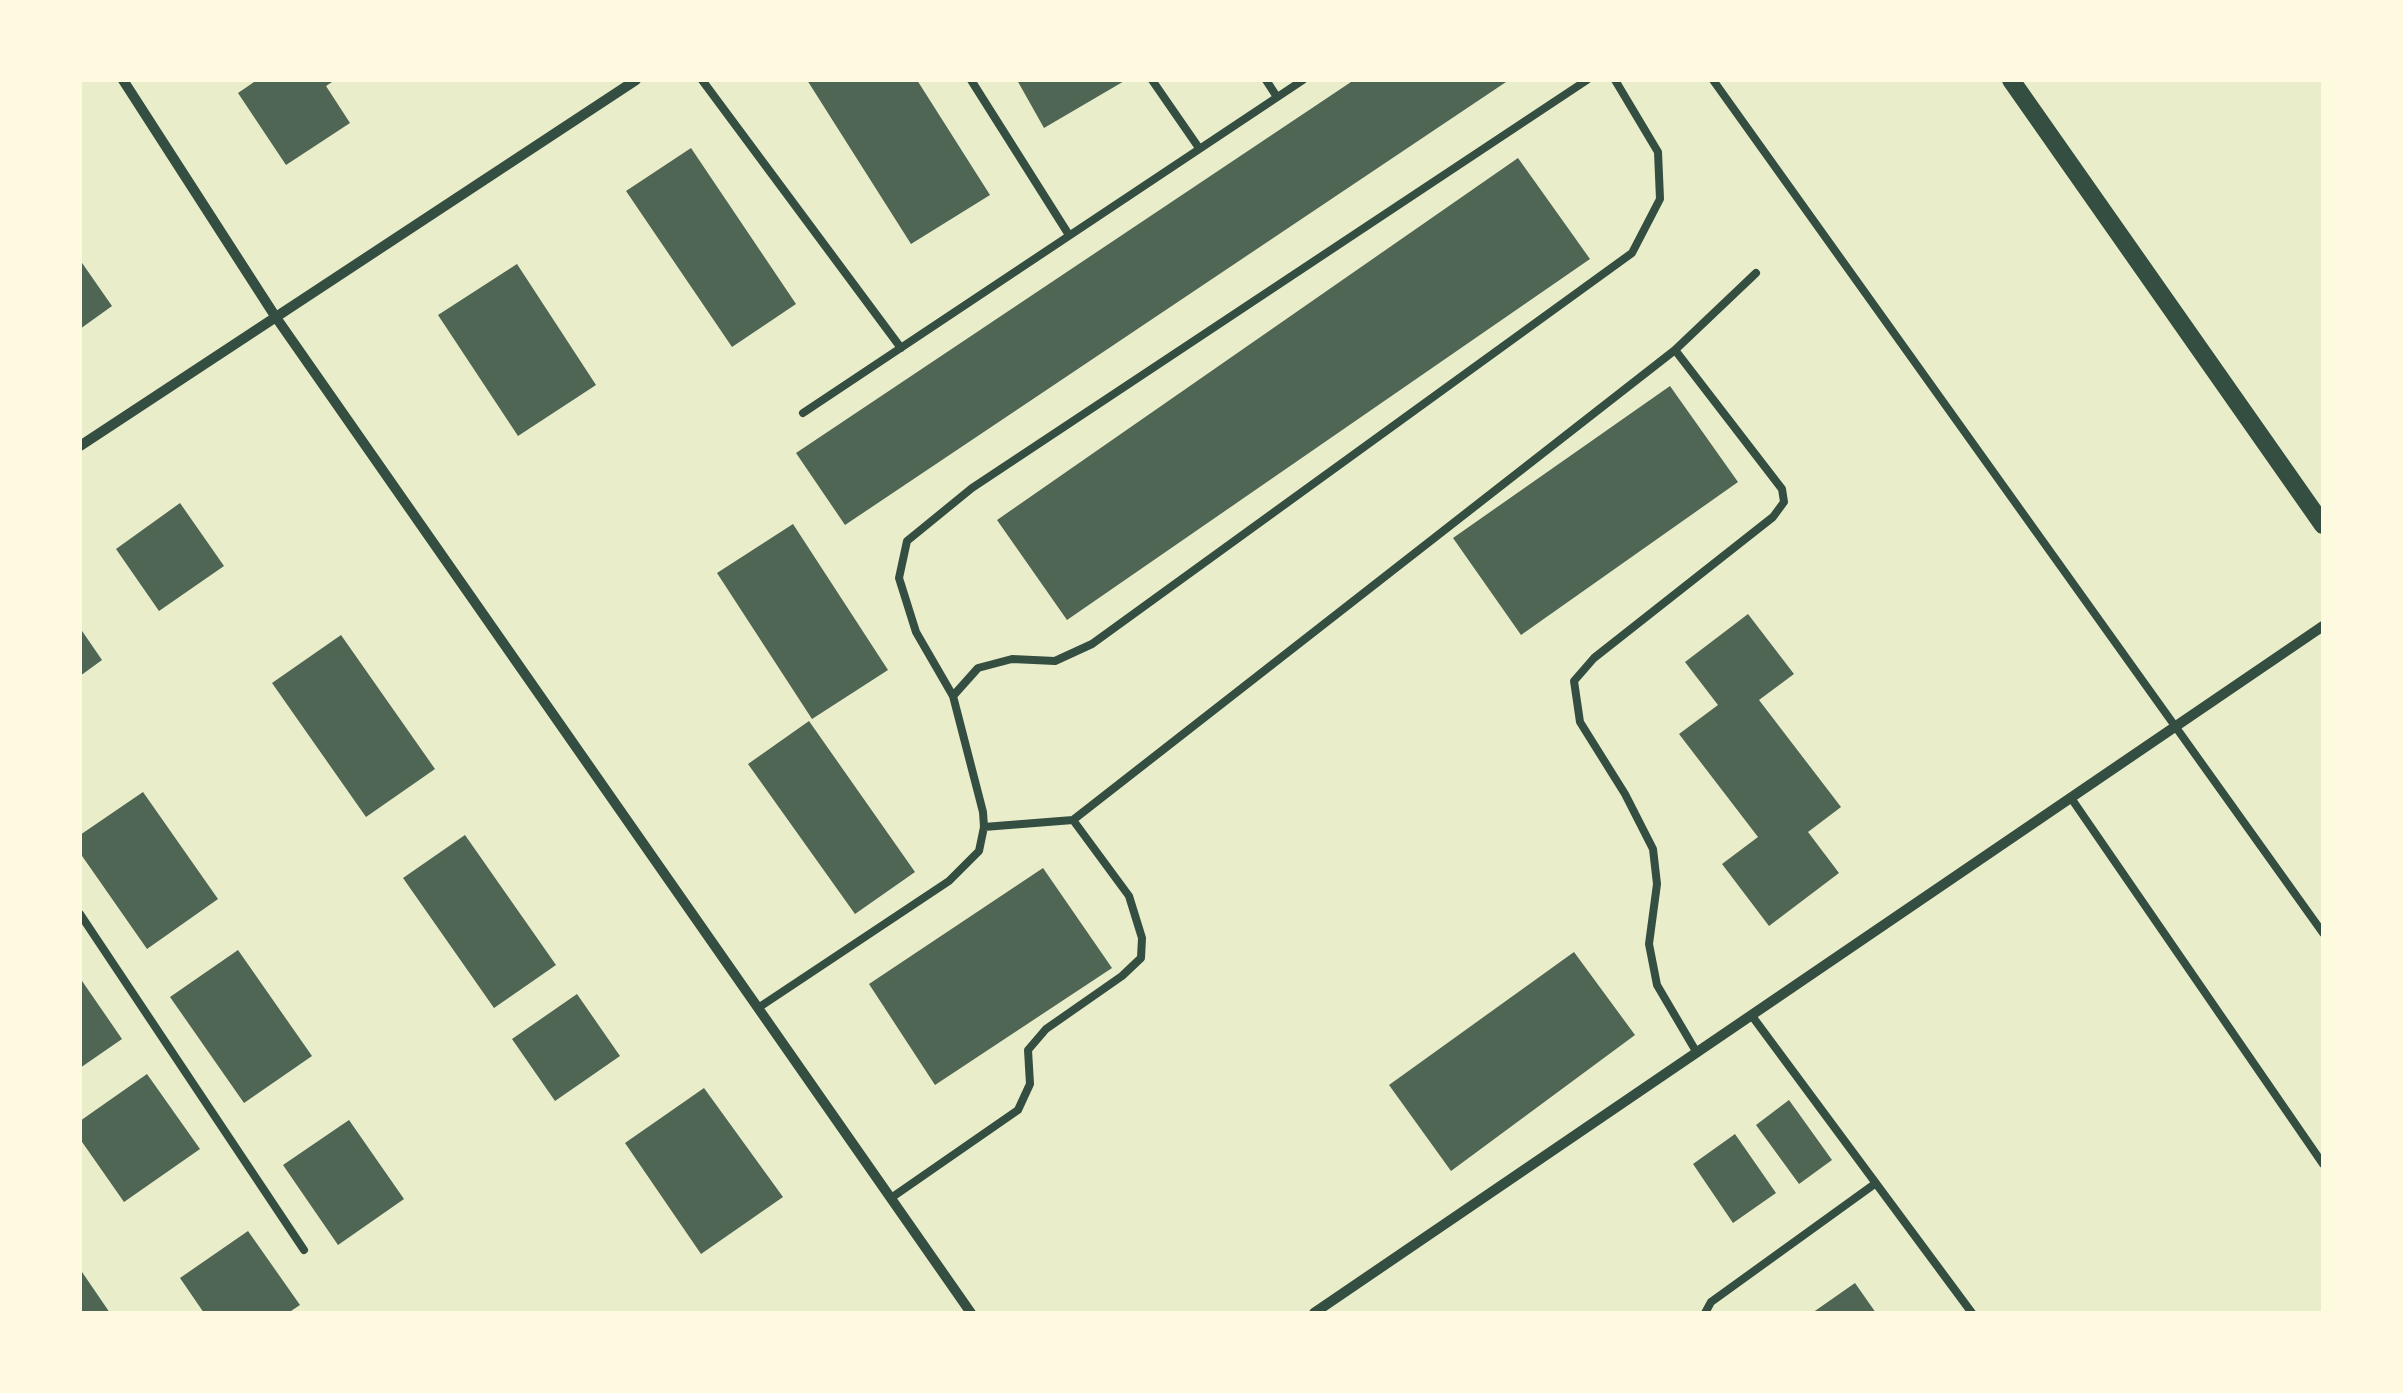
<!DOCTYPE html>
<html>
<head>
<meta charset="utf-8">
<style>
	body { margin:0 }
	#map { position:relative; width:2403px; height:1393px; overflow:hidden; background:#e9edc9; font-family:"IBM Plex Sans",sans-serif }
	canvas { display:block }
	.frame { position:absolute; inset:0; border:82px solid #fefae0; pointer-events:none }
</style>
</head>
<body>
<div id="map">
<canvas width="2403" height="1393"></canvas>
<div class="frame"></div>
</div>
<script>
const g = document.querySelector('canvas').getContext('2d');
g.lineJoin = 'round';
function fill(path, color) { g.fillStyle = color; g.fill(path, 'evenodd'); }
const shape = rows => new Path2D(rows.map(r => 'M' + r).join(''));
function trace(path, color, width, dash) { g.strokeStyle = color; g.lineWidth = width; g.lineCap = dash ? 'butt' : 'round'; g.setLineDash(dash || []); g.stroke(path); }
const building = shape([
	[257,80,335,80,326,86,350,123,286,165,238,93],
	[807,80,917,80,990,195,911,244],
	[1017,80,1126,80,1044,128],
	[1354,80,1509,80,845,525,796,453],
	[691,148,796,304,732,347,626,191],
	[1518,158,1590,259,1067,620,997,520],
	[80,260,112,306,80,329],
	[517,264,596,385,518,436,438,315],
	[1670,386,1738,482,1521,635,1453,538],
	[180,503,224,566,159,611,116,549],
	[793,524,888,670,812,719,717,573],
	[1748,614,1794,674,1759,700,1841,807,1808,832,1839,873,1769,926,1722,864,1758,837,1679,734,1718,705,1685,662],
	[80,628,102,660,80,676],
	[341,635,435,769,366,817,272,683],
	[809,721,915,872,855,914,748,764],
	[143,792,218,899,147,949,80,853,80,835],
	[465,835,556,965,494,1008,403,878],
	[1043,868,1112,968,935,1085,869,984],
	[238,950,312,1056,244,1103,170,997],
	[1574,952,1635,1035,1451,1171,1389,1085],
	[80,978,122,1039,80,1068],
	[577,994,620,1056,555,1101,512,1039],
	[147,1074,200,1149,124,1202,80,1139,80,1121],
	[704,1088,783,1197,701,1254,625,1143],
	[1789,1100,1832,1160,1799,1184,1756,1125],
	[349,1120,404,1199,338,1245,283,1165],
	[1735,1134,1776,1193,1733,1223,1693,1164],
	[248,1231,300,1305,288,1313,204,1313,180,1278],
	[80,1269,110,1313,80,1313],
	[1855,1283,1876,1313,1812,1313]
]);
const service = shape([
	[702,80,901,348],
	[971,80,1069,235],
	[1152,80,1199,148],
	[1266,80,1277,97],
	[1713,80,2323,933],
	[1675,350,1782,489,1784,502,1773,517,1594,658,1574,681,1580,722,1625,794,1653,849,1657,884,1649,944,1657,985,1697,1053],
	[803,413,1303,80],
	[953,696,916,632,899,578,907,541,972,488,1587,80],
	[2071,798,2323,1164],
	[984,827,1073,820],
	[80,914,304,1250],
	[758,1008,949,881,979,851,984,827,983,812,953,696,978,668,1012,659,1055,661,1092,644,1632,253,1660,199,1658,152,1615,80],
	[1752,1016,1972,1313],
	[891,1198,1018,1110,1030,1084,1028,1050,1046,1029,1122,976,1141,958,1142,938,1129,896,1073,820,1675,350,1756,273],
	[1705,1313,1711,1302,1876,1183]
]);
const minor = shape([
	[123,80,275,316,971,1313],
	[80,446,636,80],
	[1314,1313,2323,626]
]);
const tertiary = shape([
	[2011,80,2323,525]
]);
fill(building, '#4f6655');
trace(service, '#344e41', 8);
trace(minor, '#344e41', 10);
trace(tertiary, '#344e41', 18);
</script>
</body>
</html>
